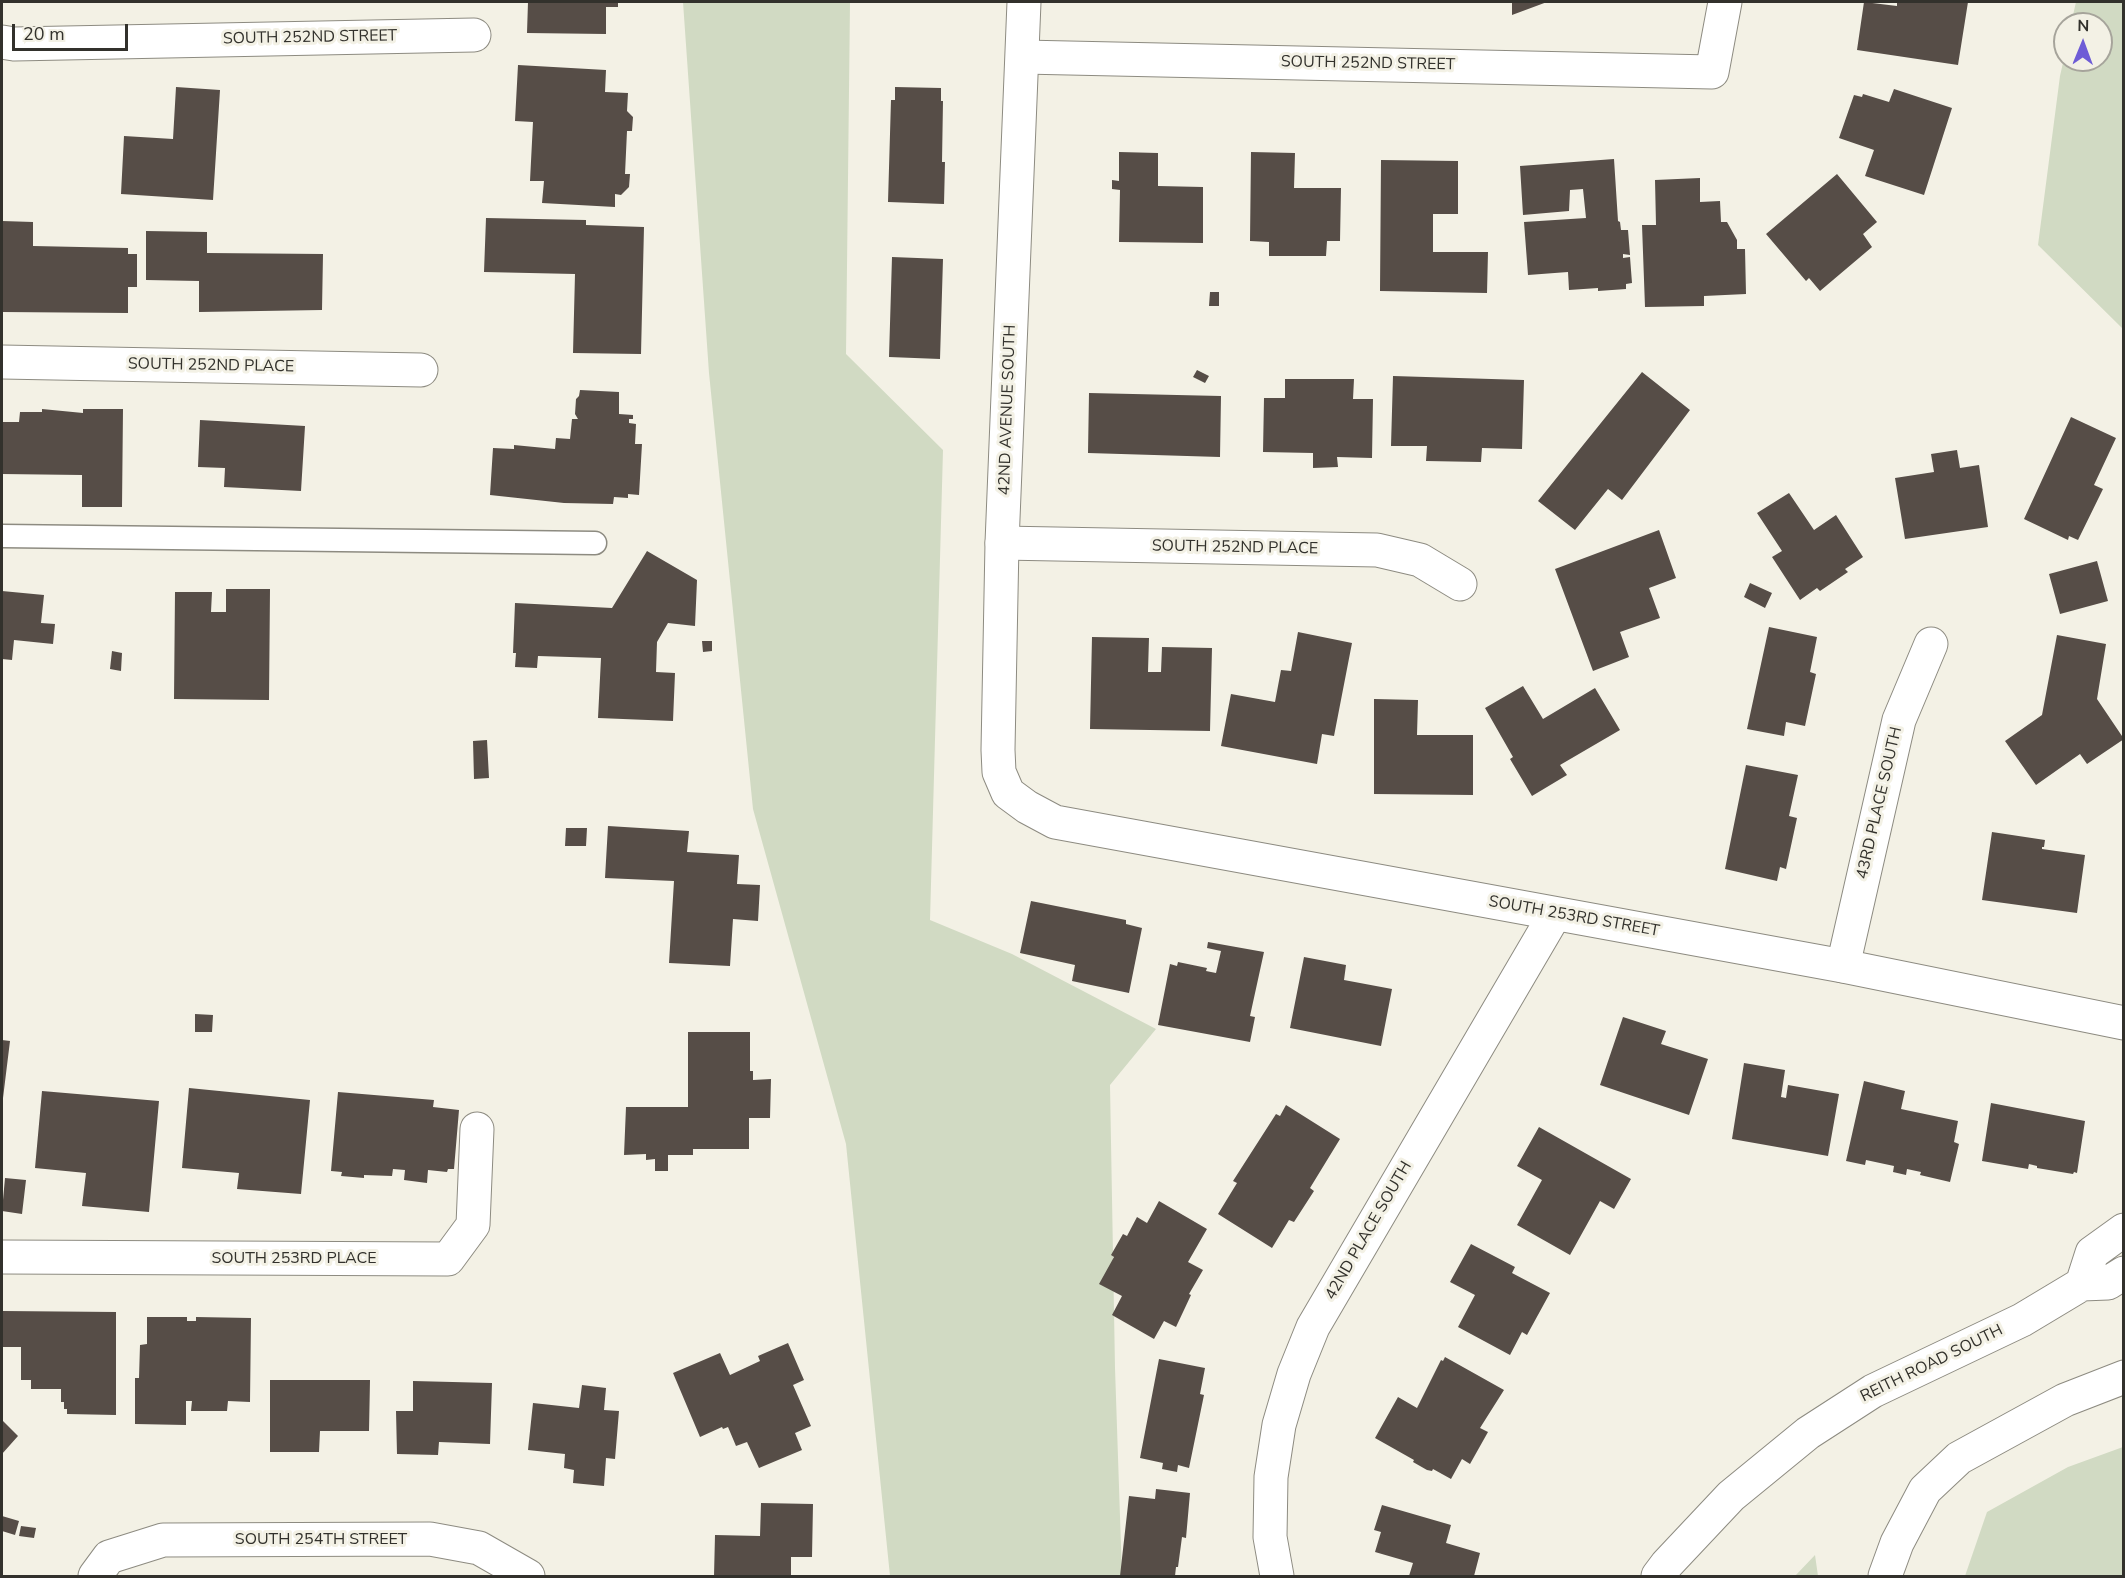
<!DOCTYPE html>
<html>
<head>
<meta charset="utf-8">
<style>
	body { margin:0 }
	#map { position:relative; width:2125px; height:1578px; overflow:hidden; background:#f3f1e5; font-family:"Nunito Sans",sans-serif }
	canvas { display:block }
	.frame { position:absolute; inset:0; border:3px solid #32312c; pointer-events:none }
	.north { position:absolute; left:2053px; top:12px; width:60px; height:60px; box-sizing:border-box; background:#f3f1e5; border:2px solid #a6a49b; border-radius:50%; rotate:1deg; font-size:16px; font-weight:700; line-height:24px; text-align:center; color:#32312c }
	.north::after { content:''; display:block; margin:auto; width:21px; height:27px; background:#6e5cd6; clip-path:polygon(50% 0,100% 100%,50% 72%,0 100%) }
	.scale { position:absolute; left:12px; top:24px; width:116px; height:27px; box-sizing:border-box; border:3px solid #32312c; border-top:0; padding-left:8px; font-size:18px; line-height:21px; white-space:nowrap; color:#32312c; -webkit-text-stroke:4px #f3f1e5; paint-order:stroke }
</style>
</head>
<body>
<div id="map">
<canvas width="2125" height="1578"></canvas>
<div class="frame"></div>
<div class="north">N</div>
<div class="scale">20 m</div>
</div>
<script>
const g = document.querySelector('canvas').getContext('2d');
g.lineJoin = 'round';
function fill(path, color) { g.fillStyle = color; g.fill(path, 'evenodd'); }
const shape = rows => new Path2D(rows.map(r => 'M' + r).join(''));
function trace(path, color, width, dash) { g.strokeStyle = color; g.lineWidth = width; g.lineCap = dash ? 'butt' : 'round'; g.setLineDash(dash || []); g.stroke(path); }
function write(font, color, halo, rows, align = 'center') {
  g.font = font + ' "Nunito Sans",sans-serif'; g.lineWidth = 6; g.setLineDash([]); g.textBaseline = 'middle'; g.strokeStyle = halo; g.fillStyle = color; for (const [text, x, y, turn = 0] of rows) {
    g.save(); g.translate(x, y); g.rotate((+turn || 0) * Math.PI / 180); g.textAlign = isNaN(turn) ? turn : align; if (halo) g.strokeText(text, 0, 0); g.fillText(text, 0, 0); g.restore();
  }
}
const green = shape([
	[683,2,850,2,846,354,943,450,930,920,1012,954,1156,1029,1110,1085,1115,1368,1122,1576,890,1576,846,1144,753,809,709,373],
	[2076,2,2123,2,2123,329,2038,245,2060,76,2065,54,2065,60,2101,60,2101,24,2071,24],
	[2123,1447,2123,1576,1965,1576,1987,1512,2068,1467],
	[1815,1555,1818,1576,1795,1576]
]);
const building = shape([
	[528,2,618,2,618,7,606,7,606,34,527,33],
	[1512,2,1547,2,1512,15],
	[1864,2,1897,6,1897,2,1968,2,1958,65,1857,50],
	[518,65,606,70,605,92,628,93,627,111,633,117,632,131,627,131,625,174,630,174,629,187,621,195,615,194,615,207,542,203,544,181,530,181,533,122,515,121],
	[176,87,220,90,213,200,121,194,124,136,173,139],
	[895,87,941,88,941,101,943,101,942,162,945,162,944,204,888,202,891,100,895,100],
	[1894,89,1952,108,1924,195,1865,176,1874,150,1839,138,1854,95,1862,97,1863,94,1889,102],
	[1119,152,1158,153,1158,186,1203,187,1203,243,1119,242,1120,190,1112,189,1112,180,1119,181],
	[1251,152,1295,153,1294,188,1341,188,1340,241,1327,241,1326,256,1269,256,1269,242,1250,241],
	[1614,159,1618,221,1620,222,1621,230,1628,230,1630,255,1623,254,1623,258,1630,257,1632,283,1626,284,1626,289,1598,291,1598,288,1569,290,1568,272,1528,275,1524,222,1586,218,1583,189,1570,190,1569,211,1523,215,1520,166],
	[1381,160,1458,161,1458,214,1433,214,1433,252,1488,252,1487,293,1380,291],
	[1837,174,1877,222,1863,234,1872,247,1820,291,1809,278,1806,281,1766,234],
	[1700,178,1700,202,1720,201,1721,222,1727,222,1737,240,1737,249,1745,249,1746,294,1704,296,1704,306,1645,307,1642,225,1656,225,1655,180],
	[486,218,586,220,586,225,644,227,641,354,573,353,575,274,484,272],
	[2,221,33,222,33,246,128,248,128,254,137,254,137,287,128,287,128,313,2,312],
	[146,231,207,232,207,253,323,254,322,310,199,312,199,281,146,280],
	[892,257,943,259,940,359,889,357],
	[1210,292,1219,292,1219,306,1209,306],
	[1197,370,1209,376,1205,383,1193,377],
	[1642,372,1690,410,1622,500,1608,489,1575,530,1538,501],
	[1393,376,1524,380,1522,449,1482,448,1481,462,1426,461,1427,446,1391,446],
	[1285,379,1354,379,1353,399,1373,399,1372,458,1337,457,1338,467,1313,468,1313,453,1263,452,1264,398,1285,398],
	[580,390,619,392,619,414,633,415,633,419,629,419,629,423,636,424,635,444,642,444,639,495,628,494,628,498,614,497,613,504,564,503,490,495,493,448,514,449,514,445,555,449,556,438,570,439,572,419,578,419,575,414,576,399,579,396],
	[1089,393,1221,396,1220,457,1088,453],
	[42,409,83,413,83,409,123,409,122,507,82,507,82,475,2,474,2,422,19,422,20,412,42,412],
	[2071,417,2116,438,2094,485,2103,489,2078,540,2069,536,2068,540,2024,519],
	[200,420,305,426,301,491,224,487,225,468,198,467],
	[1957,450,1960,468,1979,465,1988,527,1905,539,1895,478,1934,472,1931,454],
	[1789,493,1814,530,1836,515,1863,557,1845,569,1848,572,1820,591,1817,588,1800,600,1772,557,1782,551,1757,513],
	[1659,530,1676,578,1649,588,1660,618,1620,632,1629,657,1593,671,1555,569],
	[647,551,697,580,695,626,668,623,657,642,656,672,675,673,673,721,598,718,601,658,538,656,537,668,515,667,516,653,513,653,515,603,612,608],
	[2097,561,2108,601,2060,614,2049,574],
	[1750,583,1772,593,1765,608,1744,597],
	[226,589,270,589,269,700,174,699,175,592,212,592,211,612,226,612],
	[2,591,44,595,41,623,55,624,53,644,14,640,12,660,2,659],
	[1769,627,1817,637,1810,672,1816,674,1805,726,1786,722,1784,736,1747,729],
	[1298,632,1352,643,1334,736,1322,734,1317,764,1221,746,1231,694,1275,702,1281,670,1291,671],
	[2057,635,2106,644,2097,699,2124,739,2087,764,2080,754,2036,785,2005,741,2042,715],
	[1092,637,1149,638,1148,672,1161,672,1162,647,1212,648,1210,731,1090,729],
	[702,641,712,641,712,651,703,652],
	[112,651,122,653,121,671,110,669],
	[1523,686,1543,719,1595,688,1620,730,1560,765,1567,775,1532,796,1510,759,1513,757,1485,708],
	[1374,699,1418,700,1417,735,1473,735,1473,795,1374,794],
	[487,740,489,778,474,779,473,741],
	[1746,765,1798,775,1789,816,1797,818,1786,869,1780,867,1777,881,1725,869],
	[608,826,689,831,687,852,739,855,737,884,760,885,758,921,733,919,730,966,669,963,674,881,605,878],
	[566,828,587,828,586,846,565,846],
	[1992,832,2045,840,2044,847,2042,847,2042,849,2085,855,2077,913,1982,900],
	[1031,901,1126,920,1126,924,1142,928,1129,993,1072,981,1075,965,1020,953],
	[1208,942,1264,952,1250,1016,1255,1017,1250,1042,1158,1025,1170,964,1177,966,1178,962,1207,968,1206,971,1216,973,1221,951,1207,948],
	[1304,957,1346,965,1344,980,1392,989,1381,1046,1290,1028],
	[195,1014,213,1015,212,1032,195,1032],
	[1623,1017,1666,1031,1661,1044,1708,1059,1689,1115,1600,1085],
	[688,1032,750,1032,750,1071,753,1071,753,1080,771,1079,770,1118,749,1118,749,1149,693,1149,693,1155,668,1155,668,1171,655,1171,655,1159,646,1160,646,1154,624,1155,626,1107,688,1107],
	[2,1040,10,1041,3,1098,2,1098],
	[1744,1063,1785,1070,1781,1097,1786,1098,1788,1085,1839,1094,1828,1156,1732,1139],
	[1864,1081,1905,1091,1901,1109,1958,1121,1954,1142,1959,1144,1950,1182,1920,1175,1921,1172,1907,1169,1906,1175,1893,1172,1894,1166,1866,1160,1865,1165,1846,1161],
	[189,1088,310,1100,301,1194,237,1189,239,1173,182,1168],
	[42,1091,159,1101,149,1212,82,1206,86,1173,35,1168],
	[338,1092,434,1100,433,1107,459,1110,454,1169,448,1169,447,1172,428,1170,427,1183,404,1180,405,1170,393,1169,392,1176,364,1175,364,1178,341,1176,342,1172,331,1171],
	[1991,1103,2085,1121,2077,1173,2074,1172,2073,1174,2037,1168,2037,1166,2029,1164,2028,1169,1982,1161],
	[1286,1105,1340,1139,1310,1188,1314,1191,1294,1222,1289,1220,1272,1248,1218,1214,1237,1183,1233,1181,1276,1114,1280,1116],
	[1539,1127,1631,1179,1614,1209,1600,1201,1570,1255,1517,1225,1542,1180,1517,1166],
	[5,1178,26,1180,22,1214,2,1211],
	[1159,1201,1207,1229,1188,1262,1203,1270,1189,1294,1191,1295,1176,1327,1164,1321,1154,1339,1112,1315,1122,1296,1099,1284,1114,1257,1111,1255,1123,1234,1127,1236,1137,1217,1147,1223],
	[1471,1244,1515,1267,1512,1273,1550,1293,1527,1335,1522,1332,1510,1355,1458,1327,1475,1295,1450,1282],
	[3,1311,116,1312,116,1415,67,1414,67,1409,64,1409,64,1402,61,1402,61,1389,31,1389,31,1380,21,1380,21,1347,3,1347],
	[147,1317,187,1317,187,1321,196,1321,196,1317,251,1318,250,1402,228,1401,227,1411,191,1411,192,1401,186,1401,186,1425,135,1424,135,1378,139,1378,140,1345,147,1344],
	[788,1343,804,1380,793,1385,811,1426,795,1433,802,1450,759,1468,747,1442,736,1446,728,1427,723,1429,722,1427,700,1437,673,1373,720,1353,730,1375,760,1361,758,1356],
	[1445,1357,1504,1390,1480,1428,1488,1432,1470,1464,1462,1459,1451,1479,1433,1469,1432,1471,1427,1470,1413,1462,1414,1460,1375,1438,1398,1397,1417,1408,1441,1360,1443,1361],
	[1159,1359,1205,1368,1200,1394,1204,1395,1189,1468,1178,1465,1177,1472,1162,1469,1163,1463,1140,1458],
	[270,1380,370,1380,369,1431,320,1431,319,1452,270,1452],
	[413,1381,492,1383,490,1444,439,1442,438,1455,397,1454,396,1411,413,1411],
	[582,1385,606,1388,604,1410,619,1411,615,1459,606,1458,604,1486,573,1483,574,1470,564,1468,565,1454,528,1450,533,1403,579,1408],
	[2,1420,18,1436,2,1454],
	[1156,1489,1190,1493,1186,1538,1182,1537,1178,1567,1176,1567,1175,1576,1120,1576,1129,1496,1155,1499],
	[761,1503,813,1504,812,1557,791,1557,791,1576,714,1576,715,1535,760,1536],
	[1382,1505,1451,1525,1446,1543,1480,1553,1474,1576,1409,1576,1413,1563,1375,1552,1381,1532,1374,1530],
	[2,1516,19,1521,15,1535,2,1531],
	[21,1526,36,1528,34,1538,19,1536]
]);
const lane = shape([
	[2,536,595,543]
]);
const street = shape([
	[2,42,14,44,474,35],
	[1023,57,1712,72,1725,2],
	[2,362,421,370],
	[1002,543,1377,550,1420,560,1460,584],
	[1843,966,1899,720,1931,644],
	[2,1257,448,1259,473,1225,477,1129],
	[95,1576,109,1557,163,1540,430,1539,479,1548,528,1576],
	[1277,1576,1270,1537,1271,1477,1279,1425,1294,1374,1313,1327,1555,914],
	[1885,1576,1897,1543,1925,1490,1959,1458,2065,1400,2124,1377]
]);
const secondary = shape([
	[1024,2,1002,543,998,750,999,772,1008,793,1027,807,1055,822,1843,966,2124,1023],
	[2082,1284,2092,1253,2124,1230],
	[1658,1576,1667,1564,1731,1496,1808,1433,1873,1391,2022,1320,2082,1284,2108,1283,2124,1273]
]);
const streetNames = [
	["SOUTH 252ND STREET",310,38,-1],
	["SOUTH 252ND STREET",1368,64,1],
	["SOUTH 252ND PLACE",211,366,1],
	["42ND AVENUE SOUTH",1008,410,-88],
	["SOUTH 252ND PLACE",1235,548,1],
	["43RD PLACE SOUTH",1880,803,-77],
	["SOUTH 253RD STREET",1574,917,10],
	["42ND PLACE SOUTH",1369,1231,-60],
	["SOUTH 253RD PLACE",294,1259],
	["REITH ROAD SOUTH",1932,1364,-26],
	["SOUTH 254TH STREET",321,1540]
];
fill(green, '#d1dac3');
fill(building, '#564d47');
trace(lane, '#8d8b81', 25);
trace(street, '#8d8b81', 35);
trace(secondary, '#8d8b81', 35);
trace(lane, '#fff', 22);
trace(street, '#fff', 33);
trace(secondary, '#fff', 33);
write('16px', '#32312c', '#f3f1e5', streetNames);
</script>
</body>
</html>
